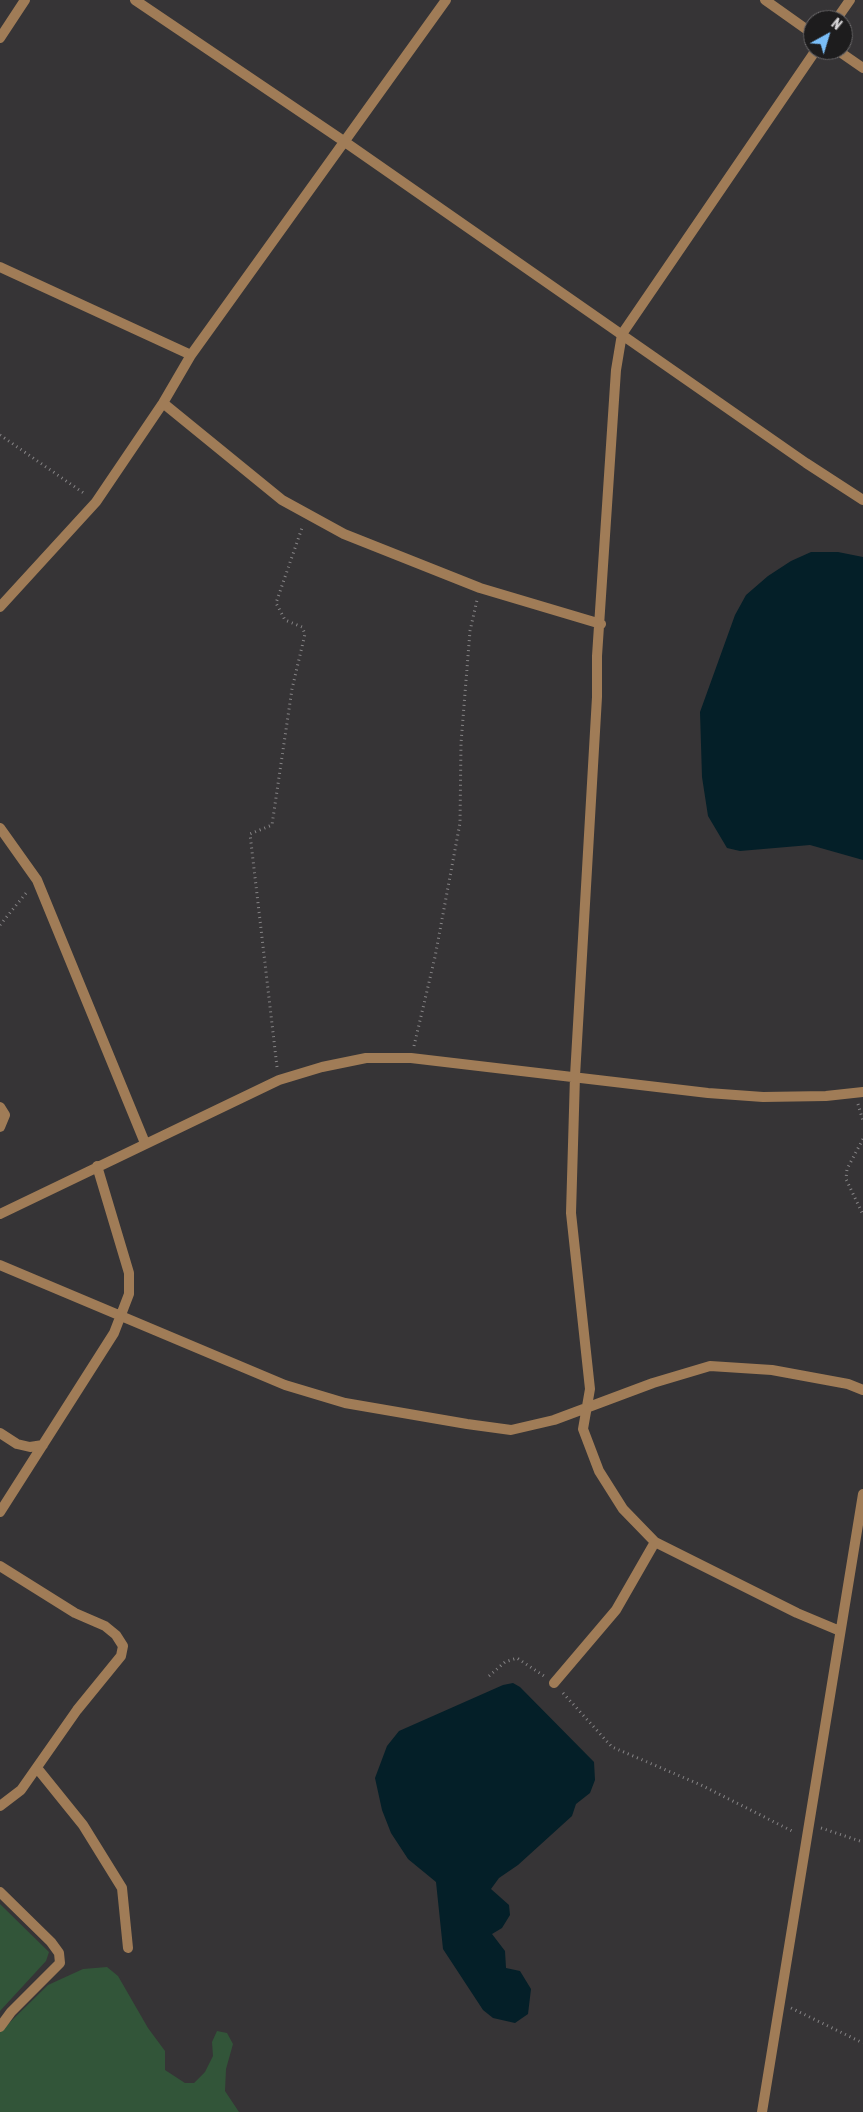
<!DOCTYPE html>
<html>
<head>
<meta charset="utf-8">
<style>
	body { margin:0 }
	#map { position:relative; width:863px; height:2112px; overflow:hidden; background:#363436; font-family:"Asap Condensed",sans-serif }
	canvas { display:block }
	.north { position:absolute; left:803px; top:10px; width:50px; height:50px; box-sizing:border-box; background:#1d1c1d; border:1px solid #696769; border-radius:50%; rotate:39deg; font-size:14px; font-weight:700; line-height:20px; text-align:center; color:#dad8da }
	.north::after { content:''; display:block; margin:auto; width:18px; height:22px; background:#7abef8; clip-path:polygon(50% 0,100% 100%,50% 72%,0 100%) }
</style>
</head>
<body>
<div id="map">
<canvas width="863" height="2112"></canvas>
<div class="north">N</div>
</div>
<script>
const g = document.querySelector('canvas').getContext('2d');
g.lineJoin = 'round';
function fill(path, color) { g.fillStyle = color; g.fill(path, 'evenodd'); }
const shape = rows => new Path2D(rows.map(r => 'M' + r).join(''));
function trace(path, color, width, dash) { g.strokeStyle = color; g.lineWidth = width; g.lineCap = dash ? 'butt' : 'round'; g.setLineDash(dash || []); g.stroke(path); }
const green = shape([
	[0,1904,49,1952,46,1961,0,2011],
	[107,1967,118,1976,148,2028,165,2051,165,2070,185,2083,194,2083,205,2072,213,2056,212,2042,217,2031,227,2033,233,2044,226,2069,225,2091,239,2112,0,2112,0,2025,4,2028,48,1985,83,1969]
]);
const water = shape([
	[811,552,838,552,863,557,863,860,810,845,740,851,727,848,708,816,702,777,700,712,735,615,746,595,768,576,791,561],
	[513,1683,520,1687,594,1762,595,1780,590,1793,576,1804,572,1816,518,1865,499,1878,491,1889,509,1905,510,1915,502,1928,492,1934,505,1951,506,1968,520,1971,531,1989,528,2014,515,2023,493,2018,483,2010,443,1949,436,1882,408,1859,391,1833,382,1810,375,1778,387,1746,399,1731,503,1685]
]);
const path = shape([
	[0,435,85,494],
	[0,925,27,892],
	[414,1046,435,957,460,823,461,743,470,631,477,600],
	[277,1067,250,834,272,825,292,689,305,634,302,627,285,620,276,603,303,525],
	[858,1104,863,1121],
	[863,1139,847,1169,846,1179,863,1215],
	[489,1676,505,1662,517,1658,544,1676],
	[563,1693,612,1747,701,1785,794,1832],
	[821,1828,863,1842],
	[791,2008,863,2043]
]);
const minor = shape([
	[135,0,345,142,806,463,863,500],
	[765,0,813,34],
	[836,20,850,0],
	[0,38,25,0],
	[816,50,622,334,616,370,597,656,597,697,575,1076,571,1213,590,1389,583,1429,599,1471,623,1509,655,1542,797,1613,840,1631],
	[837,50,863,68],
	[0,267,191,355],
	[163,403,282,500,344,534,480,588,601,624],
	[0,607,96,502,163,403,191,355,446,0],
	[0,828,37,880,145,1143],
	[0,1107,5,1115,0,1127],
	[0,1214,279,1080,322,1067,366,1058,411,1058,708,1093,763,1097,826,1096,863,1092],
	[0,1265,285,1385,345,1403,467,1424,511,1430,554,1420,653,1383,710,1366,772,1370,848,1384,863,1390],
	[0,1433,17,1444,30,1447,43,1445],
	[0,1512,114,1333,129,1294,129,1273,97,1166],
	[0,1566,75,1613,105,1626,116,1635,123,1646,121,1656,77,1710,21,1790,0,1806],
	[554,1683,616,1610,655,1542],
	[37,1768,83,1825,122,1888,128,1948],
	[0,1892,51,1942,59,1953,60,1963,11,2012,0,2027],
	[762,2112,863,1494]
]);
fill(green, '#325539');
fill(water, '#041f28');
trace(path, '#868486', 3, [1, 4]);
trace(minor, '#a07c57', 10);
</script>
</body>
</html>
